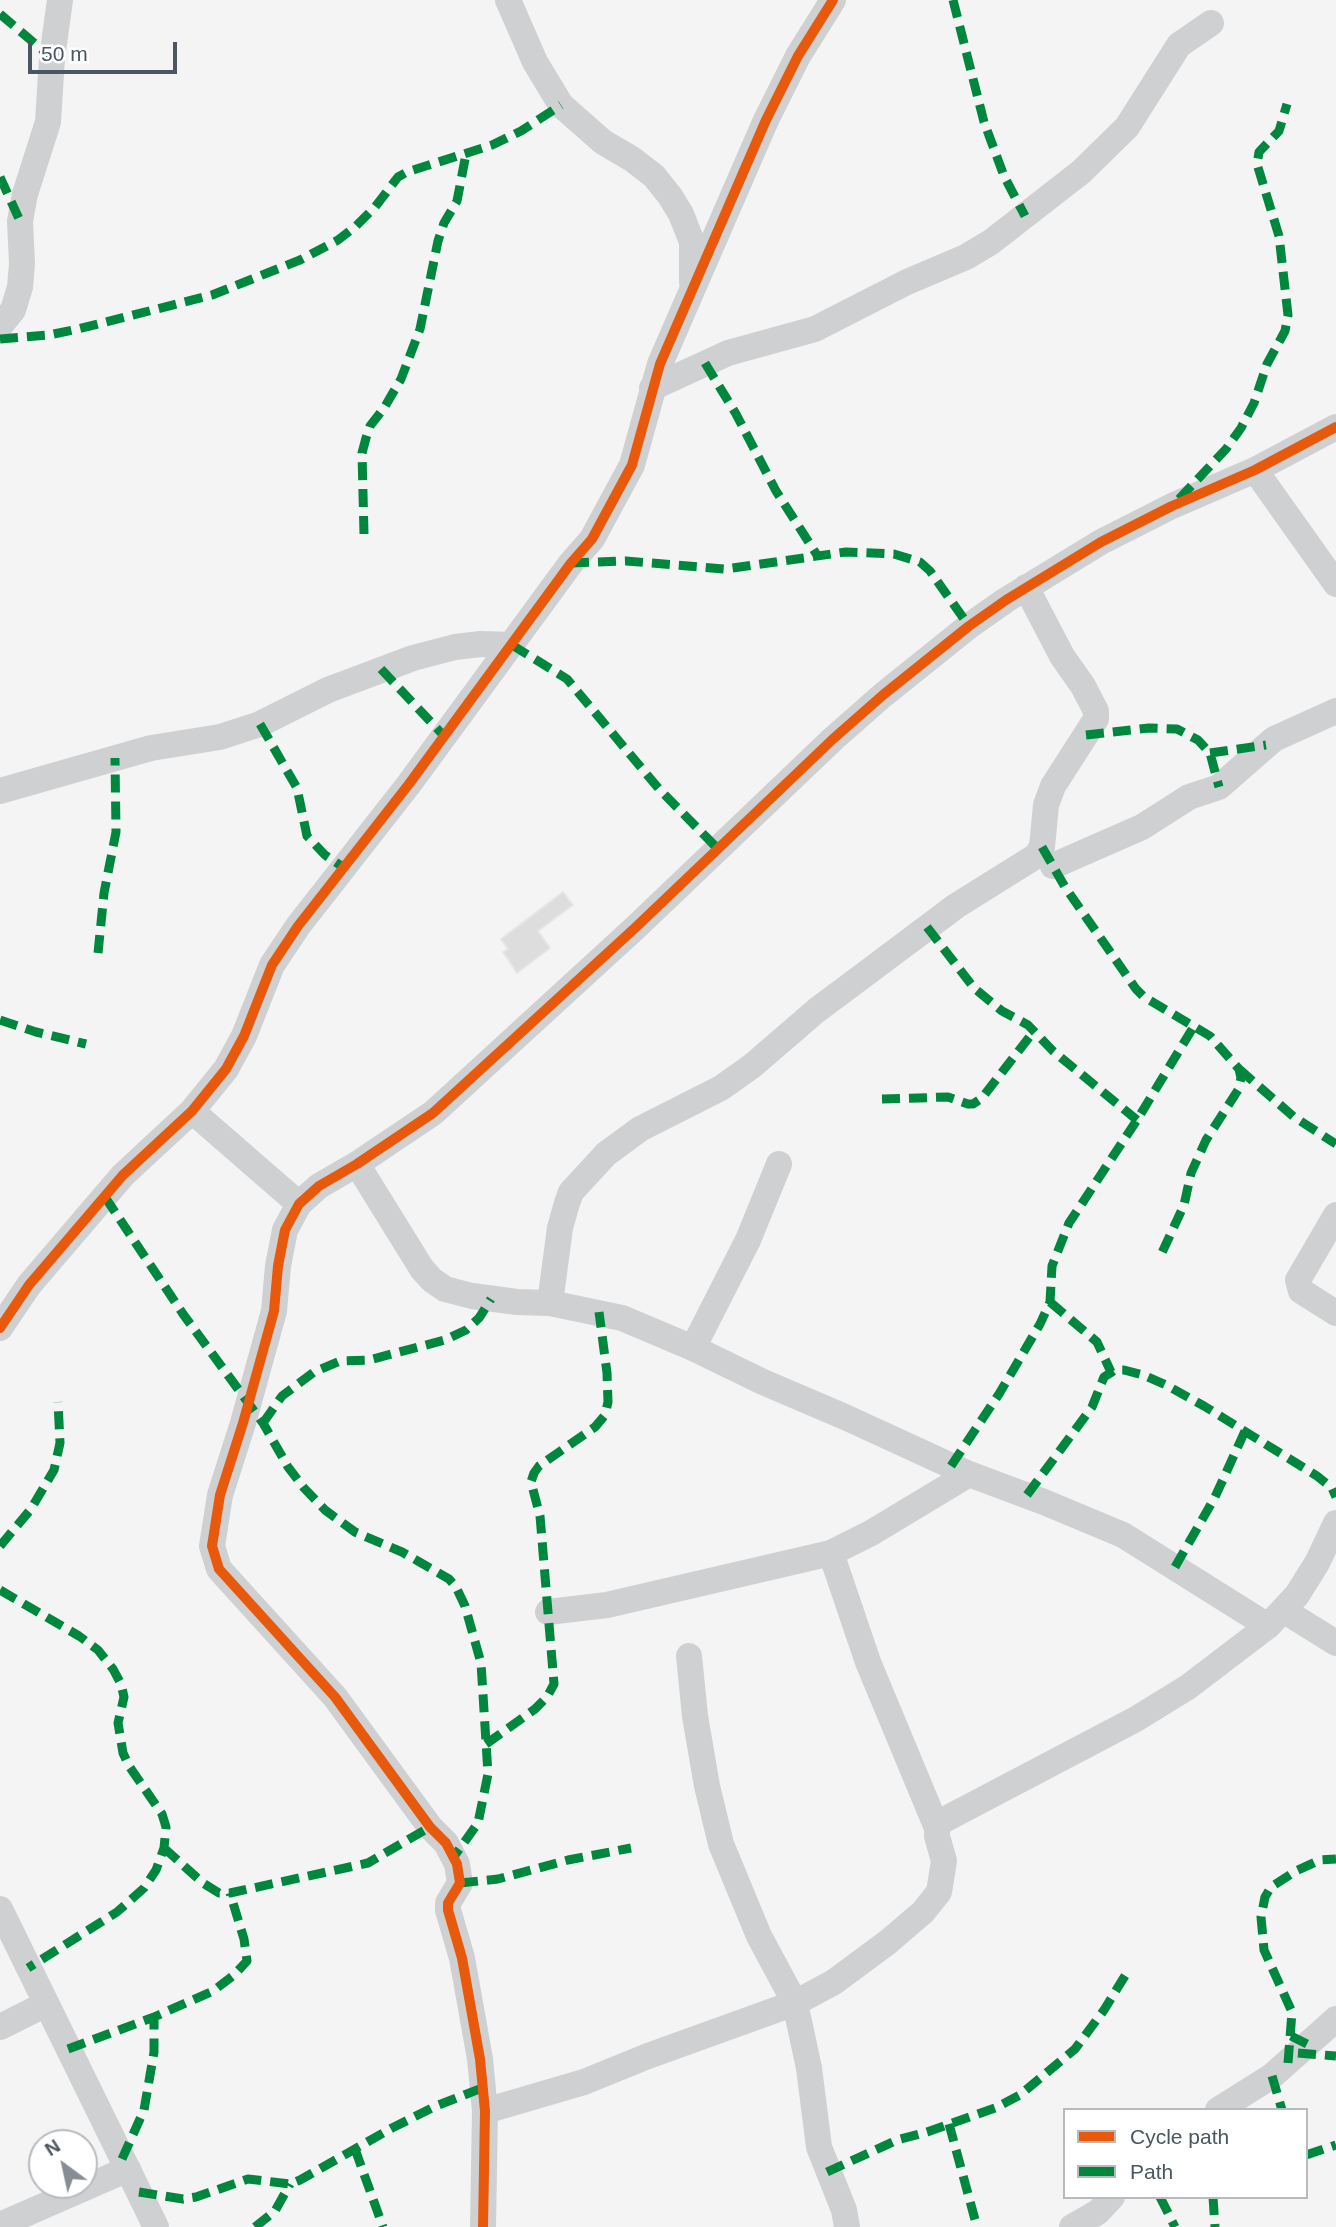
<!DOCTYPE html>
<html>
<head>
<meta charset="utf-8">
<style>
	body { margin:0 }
	#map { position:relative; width:1336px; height:2227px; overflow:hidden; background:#f4f4f4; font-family:Helvetica,sans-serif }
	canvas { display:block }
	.legend { position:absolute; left:1063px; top:2108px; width:245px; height:91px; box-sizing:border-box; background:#fff; border:2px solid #b7bbc0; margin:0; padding:9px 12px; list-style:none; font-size:21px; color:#4a5661 }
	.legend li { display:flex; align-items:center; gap:14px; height:35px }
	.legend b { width:35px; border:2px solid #b7bbc0 }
	.north { position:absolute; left:28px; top:2129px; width:70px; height:70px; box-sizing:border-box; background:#fff; border:2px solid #b7bbc0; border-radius:50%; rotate:327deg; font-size:19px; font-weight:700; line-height:28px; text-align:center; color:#4a5661 }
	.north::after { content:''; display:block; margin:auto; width:24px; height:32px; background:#868d94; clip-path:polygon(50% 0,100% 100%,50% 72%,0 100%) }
	.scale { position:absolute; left:28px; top:42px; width:149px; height:32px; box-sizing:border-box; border:4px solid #4a5661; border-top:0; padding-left:9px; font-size:21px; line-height:24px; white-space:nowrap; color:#4a5661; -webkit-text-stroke:5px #fff; paint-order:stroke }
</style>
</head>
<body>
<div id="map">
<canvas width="1336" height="2227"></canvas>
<ul class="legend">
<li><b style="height:9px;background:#e8590c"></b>Cycle path</li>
<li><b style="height:9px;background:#00873e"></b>Path</li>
</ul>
<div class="north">N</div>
<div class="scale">50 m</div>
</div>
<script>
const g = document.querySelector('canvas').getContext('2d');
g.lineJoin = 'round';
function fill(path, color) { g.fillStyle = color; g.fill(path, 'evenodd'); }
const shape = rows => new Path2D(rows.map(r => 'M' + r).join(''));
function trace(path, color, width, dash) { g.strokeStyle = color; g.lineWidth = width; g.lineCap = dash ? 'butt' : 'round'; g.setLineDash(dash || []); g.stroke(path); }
const building = shape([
	[563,892,573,905,538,931,550,948,517,973,503,952,508,949,501,939,563,892]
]);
const minor = shape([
	[508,0,535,62,561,105,603,142,632,159,654,176,670,196,681,214,692,242,692,282],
	[0,326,13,310,20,287,22,264,20,221,25,194,48,122,52,58,60,0],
	[652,388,728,353,815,329,907,282,966,257,991,242,1081,172,1127,127,1179,45,1211,23],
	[1255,470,1336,584],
	[0,791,151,748,220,737,260,724,328,690,413,658,455,647,481,644,512,645],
	[1053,866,1142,827,1189,797,1219,787,1274,739,1336,711],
	[192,1111,299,1204],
	[357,1164,422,1269,432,1280,445,1289,472,1296,517,1302,550,1303,622,1318,693,1348,763,1382,845,1417,969,1474,1044,1502,1123,1535,1268,1626],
	[1336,1215,1298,1280,1301,1291,1336,1313],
	[550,1303,560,1228,567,1203,571,1192,606,1154,640,1129,721,1088,752,1066,817,1010,860,978,956,906,1036,856,1042,847,1046,805,1053,786,1096,719,1096,711,1083,686,1062,656,1026,587],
	[0,1328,29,1285,123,1175,192,1111,226,1069,244,1036,272,965,298,926,409,784,571,563,592,539,632,465,660,364,766,120,798,56,833,0],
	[693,1348,748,1240,779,1164],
	[831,1553,868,1662,937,1828],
	[1283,1610,1336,1643],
	[548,1612,607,1605,831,1553,871,1533,969,1474],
	[689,1656,695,1716,707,1786,721,1844,759,1936,795,2003,809,2068,819,2147,844,2210,847,2227],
	[0,1909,156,2227],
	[0,2027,46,2004],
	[1218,2110,1272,2076,1336,2019],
	[485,2111,584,2082,648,2056,795,2003,834,1982,888,1942,923,1912,939,1892,944,1861,937,1836,937,1828,942,1821,1136,1719,1188,1687,1268,1626,1297,1595,1317,1563,1336,1523],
	[0,2225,128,2169],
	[483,2227,485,2111,480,2059,462,1958,448,1910,448,1903,460,1883,457,1864,446,1843,430,1827,335,1697,219,1569,212,1546,220,1495,243,1423,274,1311,278,1266,285,1230,299,1204,319,1186,357,1164,433,1113,635,928,833,739,883,695,969,626,1006,600,1101,542,1172,506,1255,470,1336,427],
	[1072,2227,1098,2212,1112,2197]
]);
const quiet = shape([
	[953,0,984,122,1004,176,1025,216],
	[0,14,52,58],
	[0,177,20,221],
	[0,339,49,335,78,329,212,295,300,260,338,240,356,226,375,207,398,177,407,172,492,145,521,131,561,105],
	[705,363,736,414,776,491,817,555],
	[1179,499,1226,449,1241,428,1254,403,1267,364,1285,331,1288,315,1279,236,1257,164,1259,152,1279,131,1287,104],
	[364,534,362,453,366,438,370,426,384,408,401,379,420,329,438,241,444,223,457,201,466,154],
	[571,563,626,561,725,569,846,552,894,554,920,562,930,571,969,626],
	[512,645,567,679,659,789,717,848],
	[381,669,444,736],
	[260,724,297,788,307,836,325,855,343,867],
	[1086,735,1149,728,1177,729,1198,740,1210,753,1219,787],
	[1210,753,1266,745],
	[1042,847,1065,887,1136,989,1144,997,1210,1036,1239,1069,1241,1078,1238,1090,1206,1140,1191,1173,1184,1205,1160,1257],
	[927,927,974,988,1002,1011,1028,1025,1053,1051,1137,1120],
	[98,953,104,893,116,832,115,758],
	[0,1020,36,1032,86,1044],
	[1239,1069,1294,1117,1336,1144],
	[882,1099,948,1097,968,1104,973,1104,982,1098,1034,1031],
	[105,1197,183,1314,263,1423,288,1467,304,1488,325,1510,355,1532,402,1552,449,1579,456,1587,465,1606,481,1663,488,1774,478,1823,453,1858],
	[1050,1302,1097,1342,1111,1372],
	[263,1423,282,1396,314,1372,340,1361,369,1360,445,1340,466,1330,479,1318,491,1299],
	[951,1466,999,1394,1040,1324,1050,1302,1052,1266,1069,1223,1137,1120,1194,1026],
	[1027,1495,1092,1407,1104,1377,1115,1370,1124,1370,1143,1375,1166,1385,1204,1406,1317,1476,1332,1488,1336,1497],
	[0,1546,31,1509,54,1470,60,1443,58,1402],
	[1175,1567,1215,1497,1245,1431],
	[0,1590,79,1636,98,1650,113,1669,121,1684,124,1697,118,1723,123,1753,129,1766,162,1814,166,1827,164,1848,156,1870,144,1888,117,1912,28,1968],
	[486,1744,535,1709,547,1697,554,1684,540,1516,531,1482,534,1473,539,1466,595,1427,605,1415,608,1402,607,1373,599,1312],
	[164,1848,203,1883,219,1893,230,1893,368,1863,430,1827],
	[460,1883,498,1879,568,1860,631,1848],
	[1291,2036,1307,2044],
	[68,2049,154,2017,213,1991,234,1975,247,1961,244,1939,230,1893],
	[1298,2053,1336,2056],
	[1288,2063,1292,2012,1264,1950,1261,1917,1265,1897,1271,1887,1296,1871,1320,1860,1336,1859],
	[1272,2076,1282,2110],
	[949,2124,977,2227],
	[355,2149,383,2227],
	[1306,2155,1336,2145],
	[122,2159,144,2110,154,2052,154,2017],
	[827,2172,897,2140,927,2132,995,2108,1020,2095,1075,2049,1104,2010,1126,1974],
	[139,2192,183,2199,196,2197,248,2179,290,2184,300,2180,392,2128,436,2106,482,2088],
	[1160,2197,1175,2227],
	[1213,2197,1215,2227],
	[255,2227,275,2211,290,2184]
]);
const cycleway = shape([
	[0,1328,29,1285,123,1175,192,1111,226,1069,244,1036,272,965,298,926,409,784,571,563,592,539,632,465,660,364,766,120,798,56,833,0],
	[483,2227,485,2111,480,2059,462,1958,448,1910,448,1903,460,1883,457,1864,446,1843,430,1827,335,1697,219,1569,212,1546,220,1495,243,1423,274,1311,278,1266,285,1230,299,1204,319,1186,357,1164,433,1113,635,928,833,739,883,695,969,626,1006,600,1101,542,1172,506,1255,470,1336,427]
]);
fill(building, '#ddddde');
trace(building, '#e5e6e7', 2);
trace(minor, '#ced0d2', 26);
trace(quiet, '#00873e', 9, [18, 9]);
trace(cycleway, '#e8590c', 10);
</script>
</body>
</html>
